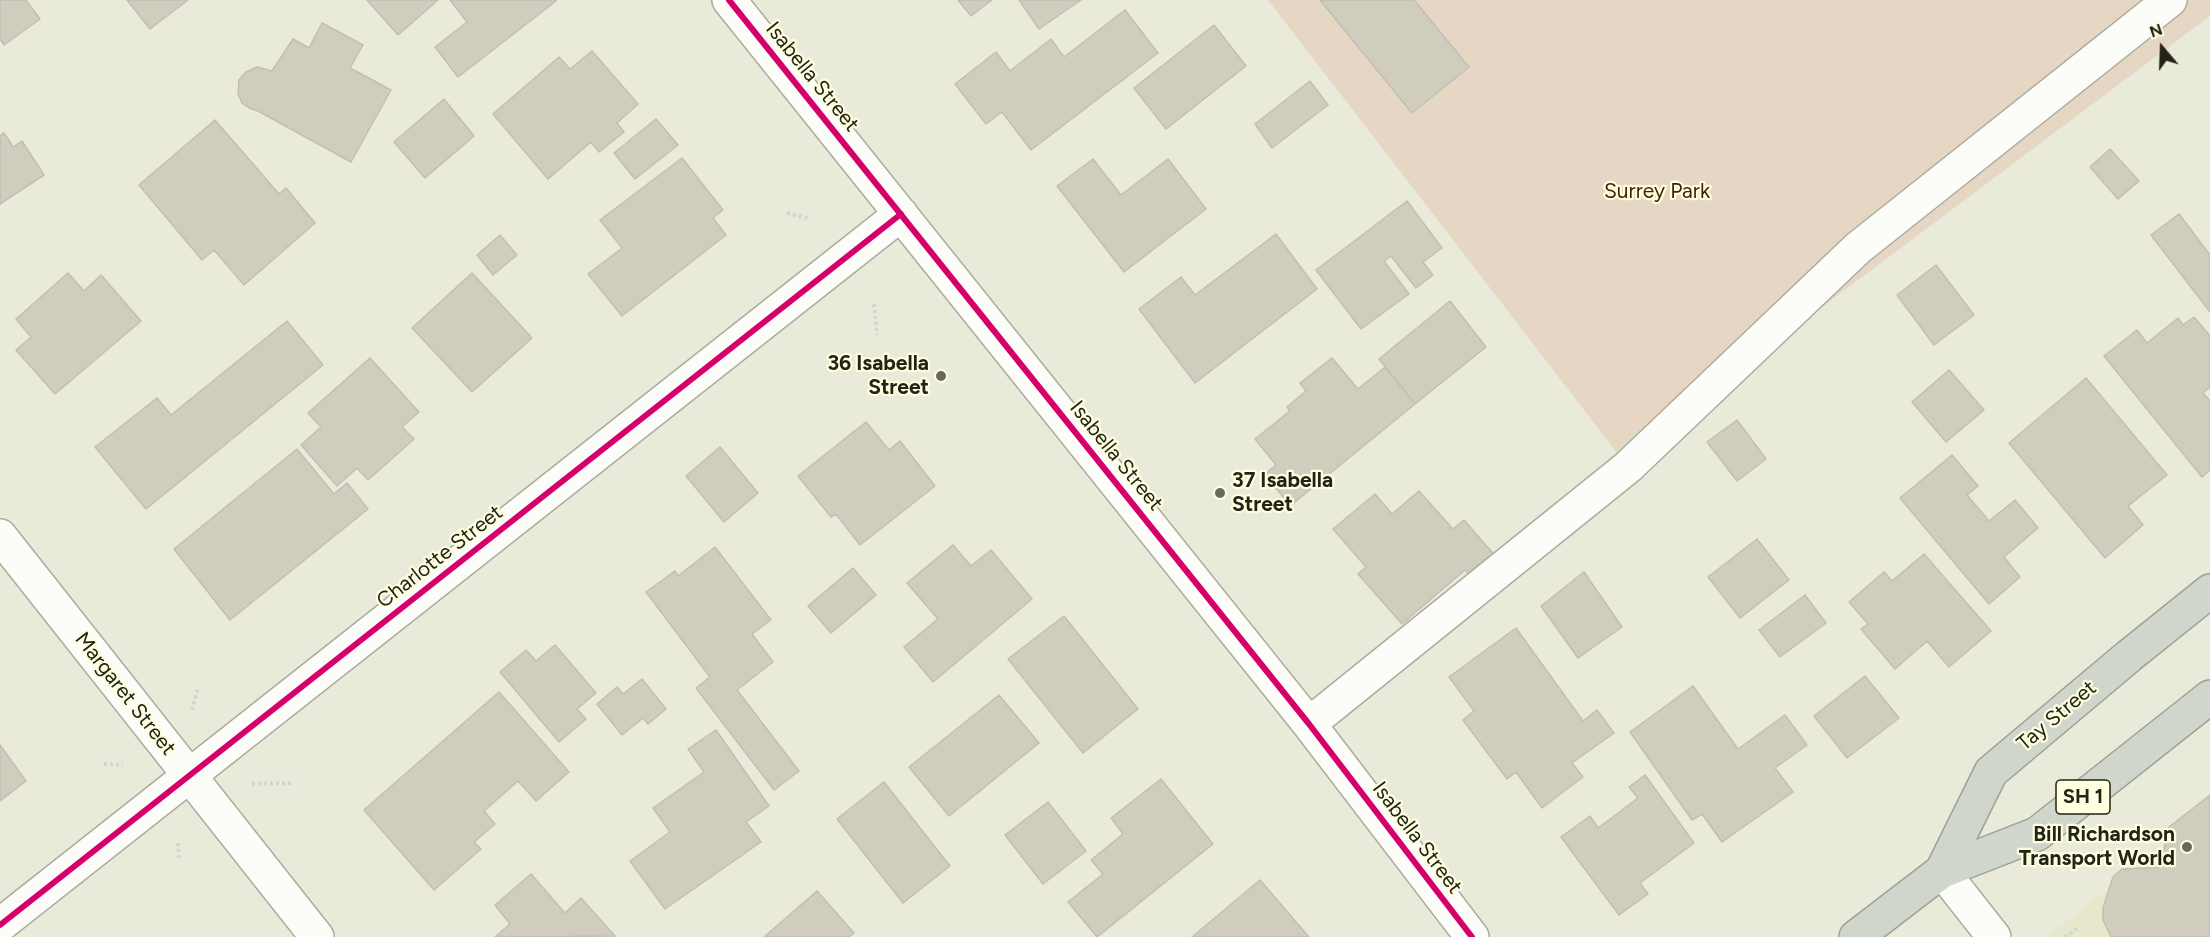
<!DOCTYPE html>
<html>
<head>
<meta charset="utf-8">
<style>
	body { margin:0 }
	#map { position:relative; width:2210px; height:937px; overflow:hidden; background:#e9ead9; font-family:Figtree,sans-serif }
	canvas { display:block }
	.north { position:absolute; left:2132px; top:18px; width:60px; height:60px; -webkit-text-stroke:4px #fdffdf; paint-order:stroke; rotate:341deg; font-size:16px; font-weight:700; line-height:24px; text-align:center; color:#232317 }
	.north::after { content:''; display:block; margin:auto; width:21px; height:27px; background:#232317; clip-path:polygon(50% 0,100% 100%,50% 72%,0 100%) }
</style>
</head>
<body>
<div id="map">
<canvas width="2210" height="937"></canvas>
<div class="north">N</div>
</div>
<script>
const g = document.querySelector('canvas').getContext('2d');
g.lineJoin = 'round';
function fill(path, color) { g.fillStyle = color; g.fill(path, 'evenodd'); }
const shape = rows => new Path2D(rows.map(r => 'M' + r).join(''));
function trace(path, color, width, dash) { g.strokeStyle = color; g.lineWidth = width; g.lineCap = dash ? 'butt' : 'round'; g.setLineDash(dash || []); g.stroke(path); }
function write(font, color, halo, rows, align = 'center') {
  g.font = font + ' Figtree,sans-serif'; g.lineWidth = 4.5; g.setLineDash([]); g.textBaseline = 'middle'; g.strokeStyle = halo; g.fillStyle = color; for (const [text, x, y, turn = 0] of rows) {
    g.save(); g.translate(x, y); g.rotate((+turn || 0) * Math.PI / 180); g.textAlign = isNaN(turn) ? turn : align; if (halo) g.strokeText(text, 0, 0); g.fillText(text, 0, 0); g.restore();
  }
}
const built = shape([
	[2210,809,2210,937,2047,937]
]);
const green = shape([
	[1268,0,2210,0,2210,16,1625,455,1628,467]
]);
const building = shape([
	[0,0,26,0,40,19,4,45,0,39,0,0],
	[127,0,188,0,150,29,127,0],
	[367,0,438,0,398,35,367,0],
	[450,0,556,0,556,1,458,77,435,47,467,22,450,0],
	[958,0,992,0,971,16,958,0],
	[1019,0,1081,0,1039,29,1019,0],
	[1320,0,1414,0,1469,67,1412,113,1320,0],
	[1125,10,1158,53,1031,150,1002,112,986,124,955,84,996,52,1010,71,1051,39,1064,57,1125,10],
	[322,23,363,45,350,68,391,90,351,162,258,111,249,108,242,103,238,94,239,80,246,72,257,67,272,71,293,39,309,48,322,23],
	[1214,25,1246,66,1166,129,1134,88,1214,25],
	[592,51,638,104,617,123,624,132,599,152,591,142,548,179,493,114,559,57,570,69,592,51],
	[1310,81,1328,105,1272,148,1255,124,1310,81],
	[444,99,474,136,425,178,394,142,444,99],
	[656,119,678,145,635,179,614,153,656,119],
	[215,120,279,194,286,188,315,223,244,285,214,250,202,260,139,185,215,120],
	[4,133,13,147,22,141,44,175,0,204,0,136,4,133],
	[2110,149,2139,181,2118,199,2090,167,2110,149],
	[682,158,723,210,713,218,726,235,622,316,588,274,622,248,600,220,682,158],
	[1093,159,1121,195,1168,159,1206,209,1124,272,1057,186,1093,159],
	[1407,201,1442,248,1423,262,1433,275,1416,288,1391,256,1384,261,1409,294,1361,329,1316,270,1407,201],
	[2179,214,2210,255,2210,312,2151,235,2179,214],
	[1276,234,1317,289,1195,383,1139,309,1181,277,1195,295,1276,234],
	[500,235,517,255,493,275,477,255,500,235],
	[1936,265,1974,315,1934,345,1897,295,1936,265],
	[68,273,84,291,101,275,141,321,55,394,16,350,31,337,16,319,68,273],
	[472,273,532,338,472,392,412,328,472,273],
	[1450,301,1486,347,1415,404,1379,359,1450,301],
	[2194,317,2210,336,2210,387,2203,393,2210,401,2210,470,2202,477,2104,356,2137,330,2147,343,2178,318,2183,325,2194,317],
	[287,321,323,365,146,509,95,447,157,398,171,415,287,321],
	[370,358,419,412,402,427,414,439,368,480,357,468,337,486,301,445,321,427,308,413,370,358],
	[1332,358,1358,389,1385,367,1415,404,1290,506,1265,474,1276,465,1255,439,1290,411,1287,407,1306,391,1300,383,1332,358],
	[1949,370,1984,410,1946,442,1912,402,1949,370],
	[2086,378,2167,475,2128,506,2143,525,2105,558,2009,443,2086,378],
	[1737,420,1766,459,1737,481,1707,442,1737,420],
	[866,422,889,450,900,441,935,486,860,545,836,514,831,517,798,476,866,422],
	[720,447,758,493,724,522,686,476,720,447],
	[297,449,334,494,347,483,368,509,230,620,174,549,297,449],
	[1952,455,1978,486,1967,495,1989,521,2015,500,2038,528,2004,557,2020,577,1989,604,1900,498,1952,455],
	[1419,491,1453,529,1464,520,1497,558,1473,579,1465,570,1402,624,1358,574,1366,567,1333,529,1375,494,1392,514,1419,491],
	[1757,539,1789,580,1740,618,1708,577,1757,539],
	[953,545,971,566,991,550,1032,599,933,682,904,647,938,619,907,583,953,545],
	[715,547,771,620,752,634,773,662,737,690,799,771,774,790,696,688,710,677,646,592,675,571,678,576,715,547],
	[1924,554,1991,631,1949,667,1927,641,1895,669,1861,629,1868,624,1849,602,1884,572,1892,581,1924,554],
	[853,568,876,595,831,633,808,606,853,568],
	[1584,572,1622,627,1578,658,1541,606,1584,572],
	[1805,595,1826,623,1780,657,1759,630,1805,595],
	[1064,616,1138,709,1083,753,1008,659,1064,616],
	[1516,628,1583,721,1597,710,1614,733,1572,763,1583,777,1542,808,1516,772,1507,779,1463,720,1474,711,1449,677,1516,628],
	[555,645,596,693,577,709,586,719,559,742,500,672,526,650,536,661,555,645],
	[1865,676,1899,718,1847,758,1814,716,1865,676],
	[642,679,666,709,648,724,643,718,622,735,597,704,617,687,623,694,642,679],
	[1693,686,1738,749,1785,715,1807,745,1775,768,1793,792,1722,842,1702,814,1692,820,1630,732,1693,686],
	[499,692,569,772,536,801,518,781,484,811,495,824,474,842,481,849,434,890,364,810,499,692],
	[999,695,1039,743,949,816,909,767,999,695],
	[716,730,769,806,746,822,761,842,665,909,630,861,670,832,653,808,704,772,688,749,716,730],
	[0,745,26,781,0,801,0,745],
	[1645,775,1694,843,1640,883,1648,894,1619,915,1561,837,1590,816,1598,828,1638,798,1629,787,1645,775],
	[1161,779,1213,844,1097,937,1068,902,1103,874,1091,860,1123,834,1111,818,1161,779],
	[884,782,950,866,903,903,837,819,884,782],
	[2210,795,2210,937,2111,937,2103,920,2103,908,2113,877,2122,869,2160,867,2169,827,2210,795],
	[1048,802,1086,851,1043,884,1005,835,1048,802],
	[531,874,565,913,581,898,615,936,495,937,510,924,495,905,531,874],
	[1260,880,1309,937,1192,937,1260,880],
	[817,891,854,933,849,937,764,937,817,891]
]);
const path = shape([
	[787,213,810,219],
	[874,304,877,335],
	[192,710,198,688],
	[104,764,123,765],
	[252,784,291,783],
	[178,843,179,861],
	[2065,937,2079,927]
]);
const minor = shape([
	[729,0,1309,724,1472,937],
	[0,536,317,937],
	[1309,724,1628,467,1858,248,2170,0],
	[1942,871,1994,937],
	[0,925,901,214]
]);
const highway = shape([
	[1942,871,1991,772,2129,656,2210,591],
	[1856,937,1942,871,2037,834,2210,697]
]);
const cycleway = shape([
	[729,0,1309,724,1472,937],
	[0,925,901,214]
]);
const markers = [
	[941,376,6,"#68695b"],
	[1220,493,6,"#68695b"],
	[2187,847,6,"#68695b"]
];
const shields = [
	[2083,797,54]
];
const shieldNames = [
	["SH 1",2083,797]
];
const streetNames = [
	["Isabella Street",812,77,51],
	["Isabella Street",1116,456,51],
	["Charlotte Street",440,557,-38],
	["Margaret Street",125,694,52],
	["Tay Street",2057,716,-40],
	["Isabella Street",1417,838,53]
];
const parkNames = [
	["Surrey Park",1657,192]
];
const poiNames = [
	["36 Isabella",929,364],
	["Street",929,388],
	["37 Isabella",1232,481,"left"],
	["Street",1232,505,"left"],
	["Bill Richardson",2175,835],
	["Transport World",2175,859]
];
fill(built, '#e7e8cb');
fill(green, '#e6d6c4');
fill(building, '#d1cdbe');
trace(building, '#c1bfb2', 1.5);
trace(minor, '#abac9e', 36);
trace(highway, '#9ba292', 36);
trace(path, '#d5d5d0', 4, [3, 3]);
trace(minor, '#fcfcf9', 33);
trace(highway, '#d0d6cb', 33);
trace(cycleway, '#d6006c', 6);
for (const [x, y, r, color] of markers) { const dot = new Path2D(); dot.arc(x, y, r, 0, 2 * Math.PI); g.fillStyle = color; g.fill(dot); trace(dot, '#fdffdf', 2); }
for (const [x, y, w] of shields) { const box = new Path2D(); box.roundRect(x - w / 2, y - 17, w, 34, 4.5); g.fillStyle = '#fdffdf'; g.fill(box); trace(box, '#232317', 1.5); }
write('bold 20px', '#232317', null, shieldNames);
write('21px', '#232317', '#fdffdf', streetNames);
write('21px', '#431e01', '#fdffdf', parkNames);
write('bold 21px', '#232317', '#fdffdf', poiNames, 'right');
</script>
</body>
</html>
